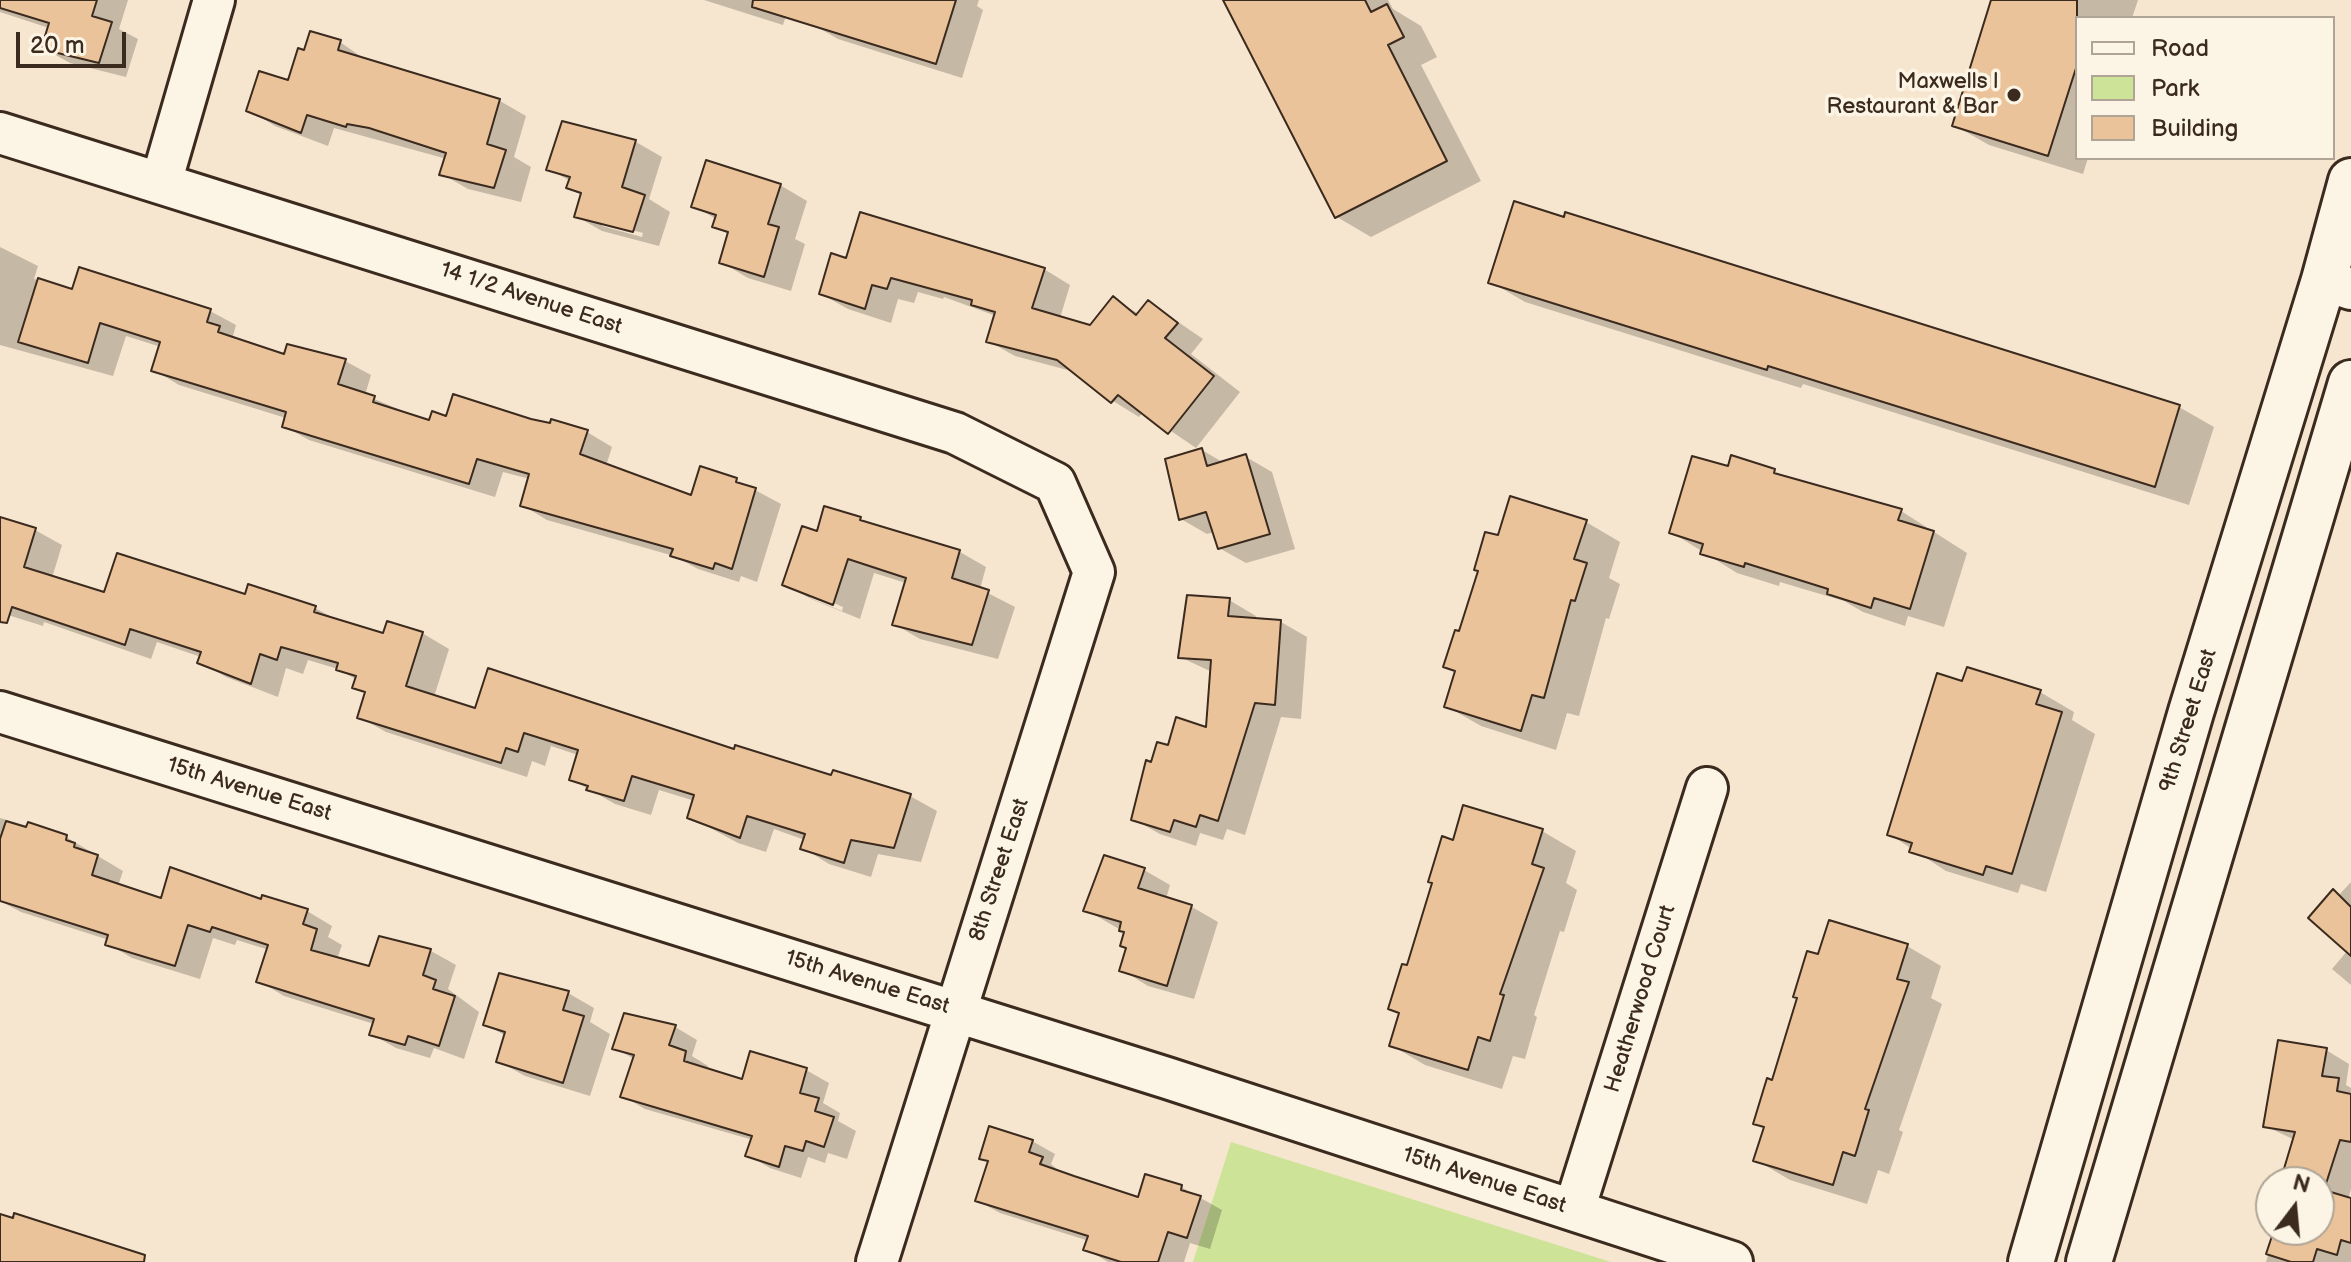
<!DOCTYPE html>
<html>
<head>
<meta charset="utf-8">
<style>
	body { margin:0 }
	#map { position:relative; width:2351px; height:1262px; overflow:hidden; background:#f7e6cf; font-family:"Balsamiq Sans",sans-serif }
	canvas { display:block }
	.legend { position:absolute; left:2075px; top:16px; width:260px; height:144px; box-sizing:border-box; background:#fcf5e5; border:2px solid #afa495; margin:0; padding:10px 14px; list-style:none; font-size:24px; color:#3b2a1e }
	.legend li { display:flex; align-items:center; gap:16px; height:40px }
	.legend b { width:40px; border:2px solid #afa495 }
	.north { position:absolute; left:2255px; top:1166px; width:80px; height:80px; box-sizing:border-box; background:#fcf5e5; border:2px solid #afa495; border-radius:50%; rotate:16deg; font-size:22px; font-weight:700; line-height:32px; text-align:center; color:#3b2a1e }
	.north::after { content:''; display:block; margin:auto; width:28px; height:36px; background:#3b2a1e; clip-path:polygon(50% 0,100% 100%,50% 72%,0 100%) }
	.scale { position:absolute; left:16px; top:32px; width:110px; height:36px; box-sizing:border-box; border:4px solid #3b2a1e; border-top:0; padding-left:10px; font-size:24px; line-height:28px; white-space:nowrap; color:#3b2a1e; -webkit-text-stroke:6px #fcf5e5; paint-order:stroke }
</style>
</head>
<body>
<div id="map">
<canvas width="2351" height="1262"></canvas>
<ul class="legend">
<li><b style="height:10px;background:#fcf5e5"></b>Road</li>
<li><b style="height:22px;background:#cde398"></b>Park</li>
<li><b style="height:22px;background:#ebc39b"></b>Building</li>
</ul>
<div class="north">N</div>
<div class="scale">20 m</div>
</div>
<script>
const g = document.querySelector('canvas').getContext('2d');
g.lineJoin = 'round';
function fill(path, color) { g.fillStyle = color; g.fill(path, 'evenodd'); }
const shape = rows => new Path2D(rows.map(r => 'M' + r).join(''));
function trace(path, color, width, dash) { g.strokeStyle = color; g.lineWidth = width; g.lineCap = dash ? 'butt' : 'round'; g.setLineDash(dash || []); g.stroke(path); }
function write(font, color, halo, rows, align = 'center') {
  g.font = font + ' "Balsamiq Sans",sans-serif'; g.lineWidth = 7; g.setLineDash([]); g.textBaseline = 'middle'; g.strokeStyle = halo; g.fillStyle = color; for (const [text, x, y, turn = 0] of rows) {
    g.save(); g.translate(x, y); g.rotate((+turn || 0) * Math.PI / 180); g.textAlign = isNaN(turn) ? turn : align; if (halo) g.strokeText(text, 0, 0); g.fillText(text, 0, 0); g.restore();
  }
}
const green = shape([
	[1231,1142,1611,1262,1193,1262]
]);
const shadow = shape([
	[0,0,128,0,119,29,138,39,126,77,70,63,43,48,49,28,0,12],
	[704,0,791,0,783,25],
	[819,0,979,0,977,6,983,10,962,78,838,39,812,24],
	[1225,0,1388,0,1393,9,1421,26,1437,57,1421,65,1481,181,1371,237,1337,217],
	[1993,0,2138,0,2132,18,2077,18,2077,158,2088,158,2083,174,1989,145,1954,125],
	[340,42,366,60,500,101,526,116,514,157,531,167,521,202,468,189,442,174,447,159,334,128,328,146,275,126,249,110,289,82,305,52],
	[563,123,636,142,662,157,649,199,670,212,659,246,602,231,576,216,582,195,568,188,570,181,549,169],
	[602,222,643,233,642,237,602,226],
	[780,185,807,201,795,239,805,244,791,291,748,278,721,262,730,235,714,226,716,219,694,206],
	[1567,214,2179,407,2214,427,2189,505,1803,384,1801,388,1525,302,1491,282,1565,219],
	[0,247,38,266,34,279,73,292,210,311,236,325,233,336,245,342,286,356,345,361,371,375,365,395,431,423,448,419,531,421,587,432,612,447,606,466,692,498,755,490,781,504,757,582,741,576,739,582,698,569,674,556,547,520,522,505,530,479,503,472,495,497,309,440,284,426,286,418,179,385,154,370,161,347,126,336,113,376,0,345],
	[847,260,1044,269,1070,285,1060,318,1091,328,1113,299,1139,314,1149,302,1203,339,1191,354,1240,392,1196,448,1143,412,1139,417,1113,401,1075,372,1015,356,988,341,996,316,944,297,943,299,918,292,914,303,898,299,891,323,848,309,821,294],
	[1202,450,1224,463,1246,457,1272,472,1295,549,1246,563,1219,548,1214,532,1207,534,1181,519],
	[1729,469,1774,471,1788,479,1901,511,1967,553,1944,627,1908,616,1905,626,1863,612,1844,601,1780,582,1779,586,1737,573,1671,532],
	[0,519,35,530,62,545,52,578,106,595,246,597,315,608,339,621,385,635,422,633,449,649,434,697,476,711,735,751,833,778,834,772,910,796,937,811,921,862,878,854,871,877,829,864,803,848,805,840,774,829,766,852,738,843,690,817,695,801,659,790,651,815,615,804,571,779,578,755,551,746,545,766,532,761,527,777,386,732,359,717,367,694,354,687,357,680,338,669,308,660,303,674,286,668,278,697,226,677,200,662,201,657,157,642,151,659,44,622,43,626,8,615,0,610],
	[860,519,960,552,986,567,980,589,1015,607,998,659,920,639,894,624,906,583,874,573,860,619,811,599,784,584,818,533],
	[810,593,843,607,842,611,810,598],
	[1586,522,1620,542,1609,578,1620,584,1609,619,1606,618,1579,716,1567,713,1556,750,1481,726,1446,706,1457,672,1446,666,1499,538],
	[1229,600,1256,616,1255,620,1281,622,1307,637,1301,719,1281,717,1245,835,1227,829,1223,840,1200,833,1196,846,1160,834,1133,819,1153,764,1169,748,1208,729,1212,672,1180,657],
	[1963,684,2040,692,2074,712,2072,720,2095,734,2046,892,2021,884,2018,893,1946,871,1889,834],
	[0,818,66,837,123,871,118,886,162,900,262,901,307,911,332,926,328,937,342,945,337,959,371,969,380,939,431,951,456,965,448,989,479,1012,464,1059,434,1048,430,1058,396,1048,371,1034,374,1024,284,996,259,981,269,950,237,940,235,945,213,938,200,979,132,958,108,944,109,940,21,912,0,901],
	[1542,831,1576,851,1566,883,1577,890,1564,932,1560,931,1534,1015,1537,1017,1525,1059,1513,1056,1502,1089,1425,1065,1391,1045,1401,1014,1390,1008,1454,842],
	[1144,870,1170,885,1166,899,1192,907,1218,922,1194,999,1148,986,1122,970,1128,949,1126,933,1086,910],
	[2351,882,2351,985,2332,969,2348,950,2339,895],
	[1907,946,1941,966,1931,998,1942,1004,1899,1130,1903,1132,1889,1174,1878,1170,1867,1204,1790,1180,1756,1160,1766,1129,1756,1123,1819,957],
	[568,993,594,1008,590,1022,610,1034,590,1096,525,1076,498,1061,506,1036,485,1024],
	[675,1027,697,1040,692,1056,708,1066,707,1070,743,1082,806,1070,829,1083,823,1103,840,1113,838,1121,856,1131,847,1159,828,1153,825,1163,808,1157,801,1178,770,1168,748,1155,753,1140,645,1109,623,1096,634,1059,615,1048],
	[2326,1050,2349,1064,2346,1085,2351,1088,2351,1189,2348,1200,2351,1201,2351,1262,2266,1262,2276,1230,2319,1230,2319,1182,2283,1182,2295,1140,2265,1126],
	[1032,1141,1055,1154,1051,1164,1063,1174,1139,1199,1181,1187,1222,1210,1210,1249,1190,1243,1184,1262,1108,1262,1086,1249,1089,1241,1000,1213,978,1201,990,1163,981,1158]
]);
const building = shape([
	[0,0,97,0,92,16,112,22,99,63,41,49,49,23,0,8,0,0],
	[753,0,956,0,936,64,752,7,753,0],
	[1223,0,1365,0,1371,12,1387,4,1404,37,1388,45,1447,161,1335,218,1223,0],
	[1991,0,2077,0,2077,65,2048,156,1952,126,1991,0],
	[310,31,341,40,338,50,500,99,487,144,506,150,494,188,439,175,446,153,369,128,347,124,346,127,307,115,301,133,246,111,259,71,288,80,298,48,304,50,310,31],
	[562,121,636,140,622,187,645,195,633,232,574,217,581,193,566,188,570,177,546,170,562,121],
	[706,160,781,184,768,224,779,227,764,277,719,263,728,232,712,227,716,215,691,207,706,160],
	[1514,201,1564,217,1565,212,2180,405,2155,487,1768,366,1767,370,1488,283,1514,201],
	[860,212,1045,268,1032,308,1090,325,1113,296,1136,315,1148,300,1178,323,1165,338,1214,376,1168,434,1118,395,1111,403,1057,360,986,342,995,312,971,305,972,300,891,278,887,289,872,285,865,309,819,294,831,253,846,258,860,212],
	[79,267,211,309,207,322,220,326,218,332,284,354,287,344,346,359,338,384,375,396,373,402,429,420,432,411,446,416,453,394,531,419,550,423,551,419,588,430,580,454,691,495,700,466,737,478,736,482,756,488,732,569,715,563,713,569,670,556,673,549,520,506,529,474,477,459,469,484,282,427,286,412,151,371,160,342,100,323,88,363,18,342,38,278,72,289,79,267],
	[1202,448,1207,466,1246,454,1270,534,1218,549,1206,512,1179,520,1165,459,1202,448],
	[1731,455,1775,469,1774,473,1902,509,1898,520,1934,531,1910,609,1874,598,1871,608,1827,594,1828,589,1745,563,1744,567,1700,554,1703,544,1669,533,1692,456,1728,466,1731,455],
	[1510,496,1587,520,1574,559,1587,563,1575,601,1571,600,1544,698,1532,695,1521,731,1444,707,1455,671,1443,667,1455,630,1459,631,1478,571,1474,570,1485,532,1498,535,1510,496],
	[824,506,861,517,860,520,960,550,952,578,989,590,972,645,892,625,906,578,848,559,833,605,782,585,802,526,817,531,824,506],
	[0,517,36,528,24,567,104,592,117,553,245,594,248,584,316,606,314,612,383,633,387,621,423,632,406,686,475,708,488,668,734,749,735,745,831,775,833,770,911,794,894,848,851,840,844,863,800,849,805,834,747,816,740,838,687,818,694,795,632,776,624,801,586,790,588,786,569,780,578,750,524,733,518,752,506,748,501,763,357,718,365,692,352,688,356,676,336,670,338,663,281,647,277,660,260,654,251,684,197,663,201,652,130,629,125,645,12,607,7,623,0,622,0,517],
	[1187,595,1230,598,1228,616,1281,620,1275,705,1255,703,1218,821,1200,815,1196,827,1174,820,1170,832,1131,820,1146,760,1151,762,1157,742,1168,745,1176,717,1206,727,1211,660,1178,658,1187,595],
	[1967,667,2041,690,2036,704,2062,712,2012,874,1986,866,1983,875,1909,852,1912,843,1887,835,1937,673,1962,681,1967,667],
	[1463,805,1543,829,1532,864,1544,868,1500,994,1504,995,1490,1041,1478,1037,1468,1070,1389,1046,1399,1013,1388,1009,1402,964,1407,965,1432,883,1428,882,1442,836,1453,840,1463,805],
	[6,821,26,827,28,822,67,835,66,840,75,843,74,847,98,855,92,875,161,898,170,867,261,899,262,895,308,909,303,924,317,929,311,950,369,966,379,936,431,949,423,975,436,980,433,989,455,996,439,1046,408,1036,405,1045,369,1035,374,1019,256,982,268,945,212,927,210,932,188,925,175,966,105,945,108,935,0,901,0,839,6,821],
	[1104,855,1145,868,1138,888,1192,905,1167,986,1119,971,1126,948,1120,946,1124,932,1119,931,1121,922,1083,911,1104,855],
	[2333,889,2351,907,2351,956,2308,918,2333,889],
	[1829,920,1908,944,1897,979,1909,982,1865,1109,1869,1110,1855,1156,1843,1152,1833,1185,1753,1161,1764,1127,1753,1124,1767,1078,1772,1080,1797,998,1793,997,1807,951,1818,954,1829,920],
	[499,973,569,991,563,1010,584,1016,563,1083,496,1062,505,1032,483,1025,499,973],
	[624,1013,676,1025,669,1045,686,1051,684,1061,742,1079,750,1051,807,1068,800,1093,819,1098,815,1111,834,1117,824,1147,806,1141,803,1151,785,1146,779,1167,745,1156,752,1136,620,1097,634,1055,612,1049,624,1013],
	[2278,1040,2327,1048,2322,1076,2339,1078,2337,1091,2351,1094,2351,1142,2340,1140,2324,1190,2351,1198,2351,1243,2341,1240,2337,1255,2317,1249,2313,1262,2291,1262,2266,1254,2274,1230,2319,1230,2319,1182,2280,1182,2295,1132,2263,1127,2278,1040],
	[989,1126,1033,1140,1029,1152,1043,1157,1040,1164,1074,1176,1138,1197,1145,1174,1182,1185,1181,1190,1201,1196,1187,1238,1168,1232,1158,1262,1121,1262,1083,1250,1088,1236,975,1201,988,1161,979,1159,989,1126],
	[14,1213,145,1255,144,1262,0,1262,0,1214,13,1218,14,1213]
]);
const street = shape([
	[0,133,955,433,1055,483,1094,572,877,1262],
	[161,183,214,0],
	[2324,280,2351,289],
	[0,712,1167,1078,1732,1262],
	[1574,1210,1707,788]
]);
const secondary = shape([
	[2031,1262,2191,712,2324,280,2351,181],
	[2089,1262,2351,383]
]);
const markers = [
	[2014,95,8,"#3b2a1e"]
];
const poiNames = [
	["Maxwells |",1998,82],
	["Restaurant & Bar",1998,107]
];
const streetNames = [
	["14 1/2 Avenue East",531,299,18],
	["9th Street East",2189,721,-73],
	["15th Avenue East",249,790,17],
	["8th Street East",1000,870,-72],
	["15th Avenue East",867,983,17],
	["Heatherwood Court",1641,999,-73],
	["15th Avenue East",1484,1181,18]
];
fill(green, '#cde398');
fill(shadow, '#0003');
fill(building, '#ebc39b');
trace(building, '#3b2a1e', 2);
trace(street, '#3b2a1e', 46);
trace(secondary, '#3b2a1e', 50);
trace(street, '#fcf5e5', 40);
trace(secondary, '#fcf5e5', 44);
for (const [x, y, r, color] of markers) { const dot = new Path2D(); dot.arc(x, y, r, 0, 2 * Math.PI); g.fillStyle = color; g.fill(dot); trace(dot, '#fcf5e5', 3); }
write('22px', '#3b2a1e', '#fcf5e5', poiNames, 'right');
write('22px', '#3b2a1e', '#fcf5e5', streetNames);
</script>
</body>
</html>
